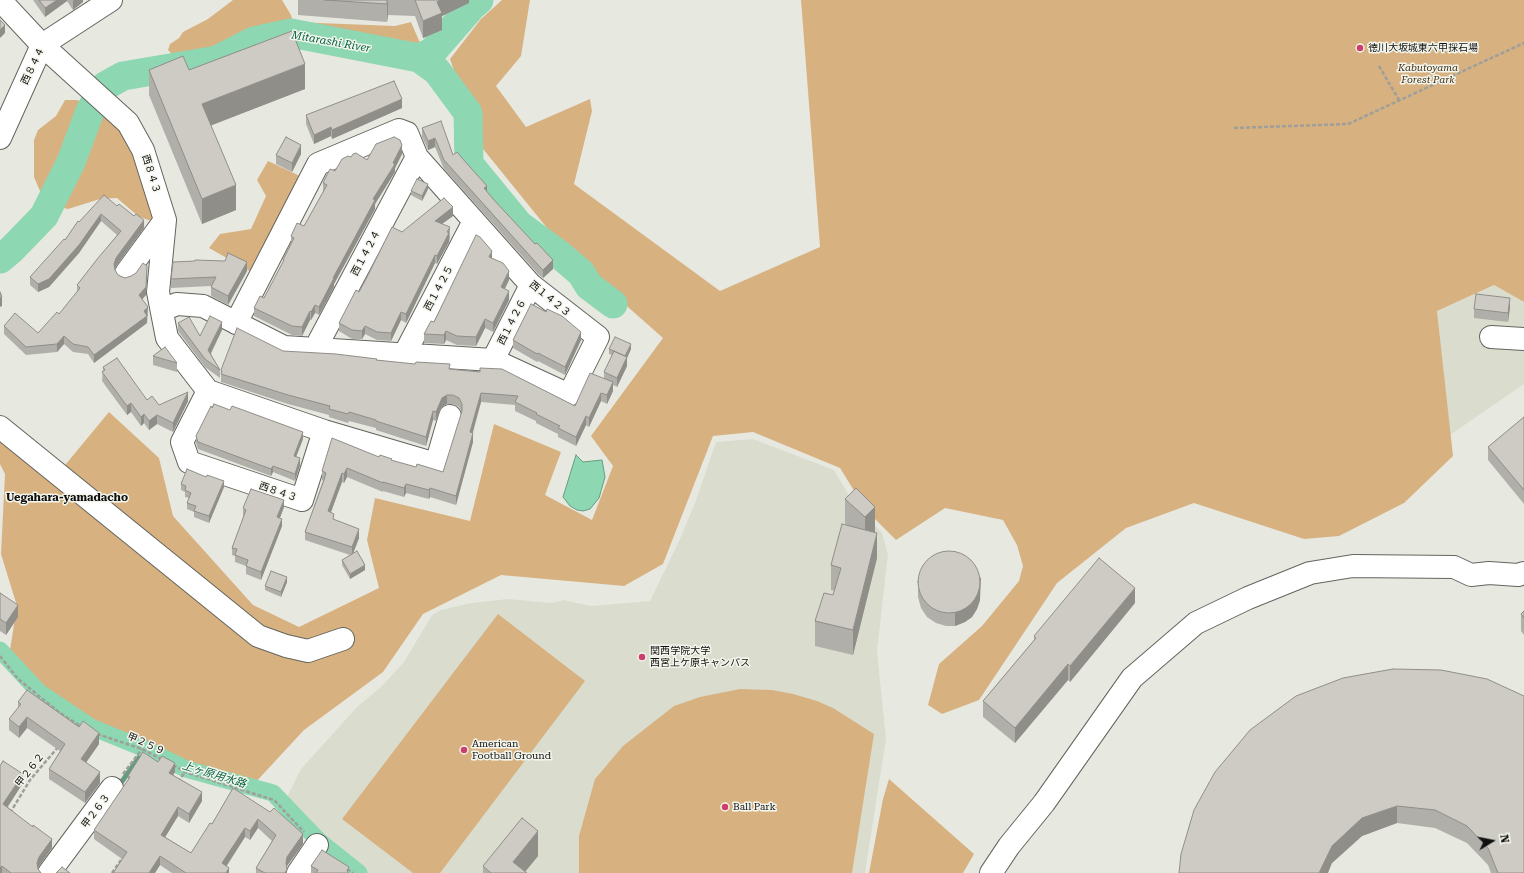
<!DOCTYPE html>
<html>
<head>
<meta charset="utf-8">
<style>
	body { margin:0 }
	#map { position:relative; width:1524px; height:873px; overflow:hidden; background:#e7e9e1; font-family:"Roboto Serif",serif }
	canvas { display:block }
	.north { position:absolute; left:1472px; top:821px; width:40px; height:40px; -webkit-text-stroke:3px #f4f6ee; paint-order:stroke; rotate:80deg; font-size:11px; font-weight:700; line-height:16px; text-align:center; color:#0f100d }
	.north::after { content:''; display:block; margin:auto; width:14px; height:18px; background:#0f100d; clip-path:polygon(50% 0,100% 100%,50% 72%,0 100%) }
</style>
</head>
<body>
<div id="map">
<canvas width="1524" height="873"></canvas>
<div class="north">N</div>
</div>
<script>
const g = document.querySelector('canvas').getContext('2d');
g.lineJoin = 'round';
function fill(path, color) { g.fillStyle = color; g.fill(path, 'evenodd'); }
const shape = rows => new Path2D(rows.map(r => 'M' + r).join(''));
function trace(path, color, width, dash) { g.strokeStyle = color; g.lineWidth = width; g.lineCap = dash ? 'butt' : 'round'; g.setLineDash(dash || []); g.stroke(path); }
function write(font, color, halo, rows, align = 'center') {
  g.font = font + ' "Roboto Serif","Noto Sans JP",serif'; g.lineWidth = 3; g.setLineDash([]); g.textBaseline = 'middle'; g.strokeStyle = halo; g.fillStyle = color; for (const [text, x, y, turn = 0] of rows) {
    g.save(); g.translate(x, y); g.rotate((+turn || 0) * Math.PI / 180); g.textAlign = isNaN(turn) ? turn : align; if (halo) g.strokeText(text, 0, 0); g.fillText(text, 0, 0); g.restore();
  }
}
const built = shape([
	[1494,285,1524,302,1524,384,1450,435,1437,311],
	[753,439,834,470,853,502,882,533,888,554,877,651,886,739,865,873,363,873,306,829,285,801,301,769,357,707,381,687,404,662,432,615,441,610,471,603,508,599,552,603,564,600,591,606,650,601,680,539,695,503,716,442]
]);
const green = shape([
	[233,0,282,0,291,15,293,22,395,26,411,22,423,50,406,52,278,27,243,36,202,55,175,57,168,50,170,44,179,38,183,32,208,19],
	[502,0,530,0,521,56,496,86,526,127,590,99,592,111,574,184,720,291,820,247,801,0,1524,0,1524,302,1494,285,1437,311,1453,456,1404,503,1339,536,1304,539,1194,503,1126,528,1057,583,979,700,942,714,928,705,939,664,982,626,1019,581,1023,566,1017,545,1003,520,945,508,896,540,866,510,840,468,753,432,713,436,663,564,624,586,501,575,423,614,383,672,304,730,254,784,187,767,62,703,9,656,17,606,1,554,5,474,0,464,0,431,61,470,109,412,159,458,173,516,253,605,299,627,379,588,367,540,375,498,470,521,494,424,561,452,545,495,592,520,613,466,591,436,663,338,569,255,479,144,450,59,481,19],
	[65,100,77,100,102,111,121,125,160,220,148,220,138,216,117,198,100,199,68,209,52,205,43,198,34,177,34,140,38,130,56,116],
	[268,161,304,178,255,274,209,248,220,234,251,229,266,196,257,180],
	[498,614,585,681,440,873,413,873,342,819],
	[740,689,772,690,793,694,817,701,833,708,874,734,852,873,579,873,579,836,595,779,623,746,674,706,700,697],
	[889,779,974,854,963,873,869,873,883,799]
]);
const water = shape([
	[576,455,583,462,602,460,605,477,599,498,590,509,583,511,577,510,570,506,563,497,576,455]
]);
const stream = shape([
	[118,787,145,749]
]);
const canal = shape([
	[0,650,39,692,91,727,145,749,186,769,273,793,319,841,359,873]
]);
const river = shape([
	[419,58,432,52,473,5,479,0],
	[0,259,12,249,44,216,71,162,90,111,105,86,123,76,217,60,254,41,291,33,419,58,437,71,468,113,469,164,519,225,560,255,581,273,589,286,613,304]
]);
const path = shape([
	[1379,66,1399,100],
	[1234,128,1348,124,1524,43],
	[0,656,18,679,60,713,82,727],
	[97,734,142,749,163,760],
	[173,765,185,772,274,800,304,832],
	[123,774,142,749],
	[178,782,185,772],
	[10,813,30,780,59,746],
	[347,869,353,873],
	[112,873,121,860]
]);
const minor = shape([
	[0,0,42,45,128,123,143,150,165,220,158,292,167,338,208,391,324,431,302,500,189,462,182,442,208,391],
	[0,138,42,45,111,0],
	[126,273,165,220],
	[162,310,177,304,203,306,284,347,493,360,569,395,598,337,531,285,417,157,407,133,399,130,318,164,236,323],
	[1491,337,1524,339],
	[315,349,417,157],
	[404,355,474,221],
	[493,360,531,285],
	[0,427,258,636,286,646,308,651,343,639],
	[324,431,436,464,450,416],
	[49,873,112,788],
	[298,873,317,845],
	[991,873,1009,846,1044,803,1132,678,1196,623,1248,598,1310,573,1353,566,1454,567,1471,575,1489,573,1518,575,1524,573]
]);
const wall = shape([
	[33,0,83,0,83,2,73,10,67,1,45,17],
	[298,0,469,0,469,3,442,16,442,30,423,38,415,16,388,15,387,22,298,15],
	[149,70,189,70,305,89,211,125,236,210,202,224,149,95],
	[402,108,332,139,331,136,314,144,306,124,306,115],
	[422,128,453,155,487,192,553,269,543,278,540,276,444,169,435,147,428,150,422,137],
	[301,154,292,172,276,164,276,155],
	[402,154,395,168,395,172,375,204,375,209,334,284,334,287,319,315,315,313,311,320,310,320,302,336,292,335,254,316,254,308,264,298,283,263,283,260,291,244,291,236,304,226,323,192,323,183,351,157,367,160],
	[428,189,422,201,411,195,411,191],
	[117,206,144,228,116,266,115,269,118,275,125,278,147,274,146,295,142,299,148,315,147,316,147,323,94,363,88,354,73,352,64,344,57,352,26,355,4,334,4,326,38,333,59,314,77,292,77,285,117,235,101,221,79,253,49,287,38,292,30,285,30,277,65,240,79,222],
	[453,216,442,224,450,236,449,242,437,264,435,263,406,323,401,320,391,341,377,340,365,334,362,339,352,339,339,331,339,323,359,292,402,232],
	[492,258,509,280,505,289,509,300,493,332,485,328,476,346,457,345,446,340,444,344,424,343,424,334,434,322],
	[247,271,228,305,211,296,211,286,171,288,171,279],
	[1510,307,1508,322,1474,318,1474,309],
	[178,323,200,336,222,330,211,354,220,370,220,378,205,367,178,331],
	[513,340,581,340,565,375,538,361,537,362,513,348],
	[609,349,631,349,627,358,627,366,617,387,613,385,613,391,607,404,601,401,589,427,586,425,576,446,558,437,558,434,536,423,536,421,515,411,515,405,481,402,473,433,473,442,456,505,430,497,429,499,406,493,404,497,383,491,383,492,347,477,344,483,342,482,331,512,334,520,359,538,353,554,365,570,350,579,342,565,342,560,350,555,305,540,305,532,323,481,322,480,322,471,379,457,416,467,443,472,462,412,459,407,453,404,447,404,442,407,436,421,433,420,426,446,376,430,376,428,349,421,348,423,329,417,329,415,288,404,221,382,221,370,283,351,377,360,450,369,575,406,604,378,604,372,612,355,609,354],
	[153,356,177,363,177,372,153,365],
	[103,367,147,400,159,405,188,401,173,432,157,424,149,430,144,423,141,426,131,412,127,415,102,381],
	[212,408,303,439,296,457,300,465,295,481,273,472,271,476,198,449,196,443,196,436],
	[1524,417,1524,504,1488,460,1488,447],
	[181,484,224,487,209,523,194,517,194,512,187,509,187,503,189,498,185,497,185,492,181,490],
	[856,488,875,532,877,558,853,655,815,646,815,621,833,595,835,591,831,590,831,565,847,525,845,524,845,499],
	[284,507,280,518,282,526,261,580,246,574,246,566,235,562,235,556,232,555,232,548,244,516,243,516,243,508],
	[287,582,281,597,265,590,265,586],
	[918,584,980,600,977,609,972,617,965,622,955,626,946,626,936,623,927,617,921,608,918,597],
	[0,593,18,617,6,635,0,631],
	[1135,603,1070,682,1068,680,1015,743,983,717,983,701,1034,640,1034,636],
	[1524,611,1524,635,1521,631,1521,614],
	[1343,678,1524,873,1491,873,1488,865,1467,843,1435,828,1397,823,1362,836,1332,863],
	[18,702,99,744,86,762,100,783,85,803,49,779,49,769,60,751,27,728,19,738,9,730,9,719,18,708],
	[0,766,23,783,8,807,52,848,39,866,38,869,41,873,0,873],
	[175,772,173,775,202,801,189,823,178,816,165,837,191,853,212,824,233,788,303,844,287,866,287,873,256,873,256,868,272,841,258,828,250,840,245,837,227,866,229,873,172,873,160,865,155,873,113,873,122,859,94,839,94,830,128,780,128,776],
	[538,856,525,872,527,873,483,873,483,866],
	[311,866,349,873,311,873]
]);
const shadedWall = shape([
	[57,0,67,0,67,1,45,17,45,8],
	[74,0,83,0,83,2,73,10,73,1],
	[388,0,388,15,387,22,387,4],
	[440,0,469,0,469,3,442,16,442,30,423,38,423,21,437,2],
	[5,25,5,33,0,38,0,30],
	[305,64,305,89,202,129,202,104],
	[402,99,402,108,332,139,332,130],
	[331,127,331,136,314,144,314,135],
	[435,138,435,147,428,150,428,141],
	[301,145,301,154,292,172,292,163],
	[402,145,402,154,395,168,395,172,375,204,375,209,334,284,334,287,319,315,319,307,333,278,373,199],
	[428,184,428,189,422,201,422,196],
	[236,185,236,210,202,224,202,199],
	[487,186,487,195,484,188],
	[453,207,453,216,435,229,435,221],
	[101,214,101,221,79,253,49,287,38,292,38,284],
	[144,220,144,228,116,266,114,272,114,264,116,258],
	[450,227,449,242,437,264,437,256],
	[492,251,492,260,489,257],
	[435,255,435,263,406,323,406,314],
	[553,260,553,269,543,278,543,270],
	[247,262,247,271,228,305,228,296],
	[147,266,146,295,139,303,139,295],
	[509,271,509,280,501,296,501,287],
	[509,291,509,300,493,332,493,323],
	[2,297,2,306,0,307,0,298],
	[1510,298,1510,307,1508,322,1508,313],
	[315,305,315,313,311,320,311,312],
	[148,307,147,323,94,363,94,355],
	[310,311,310,320,302,336,302,327],
	[401,312,401,320,391,341,391,333],
	[485,319,485,328,476,346,476,337],
	[222,322,222,330,208,358,208,350],
	[365,326,365,334,362,339,362,331],
	[446,331,446,340,444,344,444,335],
	[581,332,581,340,565,375,565,367],
	[64,336,64,344,57,352,57,344],
	[631,344,631,349,627,358,627,366,617,387,617,378,625,357],
	[613,382,613,391,607,404,607,395],
	[188,392,188,401,173,432,173,423],
	[481,393,481,402,470,441,470,432],
	[601,393,601,401,589,427,589,418],
	[447,395,447,404,442,407,436,421,436,412,442,398],
	[131,403,131,412,127,415,127,406],
	[433,411,433,420,426,446,426,437],
	[144,414,144,423,141,426,141,417],
	[157,415,157,424,149,430,149,421],
	[586,416,586,425,576,446,576,437],
	[303,432,303,439,294,462,294,456],
	[473,433,473,442,456,505,456,496],
	[300,458,300,465,295,481,295,474],
	[273,466,273,472,271,476,271,469],
	[347,468,347,477,344,483,344,474],
	[342,473,342,482,328,520,328,511],
	[224,481,224,487,209,523,209,516],
	[406,484,406,493,404,497,404,488],
	[430,488,430,497,429,499,429,490],
	[284,500,284,507,277,525,277,517],
	[875,507,875,532,865,542,865,517],
	[282,519,282,526,261,580,261,572],
	[359,529,359,538,352,556,352,547],
	[877,533,877,558,853,655,853,630],
	[365,565,365,570,350,579,350,574],
	[287,577,287,582,281,597,281,592],
	[981,577,980,600,977,609,972,617,965,622,955,626,955,613],
	[1135,588,1135,603,1070,682,1070,666],
	[18,605,18,617,6,635,6,623],
	[1068,664,1068,680,1015,743,1015,728],
	[27,717,27,728,19,738,19,727],
	[99,733,99,744,81,770,81,759],
	[175,763,175,772,169,782,169,773],
	[100,772,100,783,85,803,85,792],
	[23,774,23,783,3,813,3,804],
	[202,792,202,801,189,823,189,814],
	[1397,806,1397,823,1362,836,1332,863,1328,873,1319,873,1332,846,1362,818],
	[178,807,178,816,161,844,161,835],
	[258,819,258,828,250,840,250,831],
	[245,828,245,837,222,872,222,863],
	[538,831,538,856,524,873,513,862],
	[303,834,303,844,287,866,286,870,287,869,287,873,285,873,286,863,287,857],
	[52,839,52,848,39,866,37,872,37,863,39,857],
	[160,856,160,865,155,873,149,873],
	[2,866,2,873,0,873,0,868],
	[229,868,229,873,226,873]
]);
const building = shape([
	[39,0,57,0,45,8,39,0],
	[325,0,387,0,387,4,325,0],
	[415,0,440,0,437,2,442,13,423,21,415,0],
	[0,20,5,25,0,30,0,20],
	[292,31,305,64,202,104,236,185,202,199,149,70,183,56,189,70,292,31],
	[394,81,402,99,332,130,331,127,314,135,306,115,394,81],
	[441,121,453,155,457,152,462,158,487,186,484,188,494,200,535,244,537,243,553,260,543,270,540,267,444,160,435,138,428,141,422,128,441,121],
	[286,137,301,145,292,163,276,155,286,137],
	[394,137,400,140,402,145,393,163,395,164,373,199,375,200,333,278,334,278,319,307,315,305,311,312,310,311,302,327,292,326,254,308,260,296,264,298,284,260,283,260,294,238,291,236,297,223,304,226,327,185,323,183,330,169,335,171,342,159,348,156,351,157,353,154,356,153,367,160,376,144,394,137],
	[417,179,428,184,422,196,411,191,417,179],
	[104,195,117,206,119,204,134,216,136,214,144,220,116,258,114,264,115,270,118,275,125,278,131,276,136,273,143,263,147,266,146,287,139,295,148,307,144,311,147,316,94,355,88,347,73,344,64,336,57,344,26,347,4,326,15,313,38,333,57,312,59,314,80,288,77,285,98,258,121,231,101,214,79,245,49,279,38,284,30,277,64,239,65,240,78,221,79,222,104,195],
	[444,198,453,207,435,221,450,227,447,232,449,233,437,256,435,255,406,314,401,312,391,333,377,332,365,326,362,331,352,330,339,323,356,290,359,292,366,279,392,227,402,232,444,198],
	[476,235,480,237,492,251,489,257,503,263,509,271,501,287,509,291,493,323,485,319,476,337,457,336,446,331,444,335,424,334,431,321,434,322,476,235],
	[228,253,247,262,228,296,211,287,216,277,171,279,173,262,195,261,195,260,225,261,228,253],
	[0,292,2,297,0,298,0,292],
	[1476,294,1510,298,1508,313,1474,309,1476,294],
	[531,304,546,312,547,309,562,316,581,332,565,367,538,353,537,354,513,340,531,304],
	[210,316,222,322,208,350,220,370,205,359,178,323,189,317,200,336,210,316],
	[237,328,283,351,336,354,377,359,376,360,415,364,416,362,450,364,449,369,480,372,480,368,502,369,575,406,590,373,613,382,607,395,601,393,589,418,586,416,576,437,558,428,560,426,536,414,537,413,515,402,518,396,481,393,470,432,473,433,456,496,430,488,429,490,406,484,404,488,383,482,383,483,347,468,344,474,342,473,328,511,334,514,333,519,359,529,352,547,305,532,324,480,326,473,322,471,332,438,379,457,380,455,392,459,391,460,416,467,417,464,443,472,462,411,462,404,459,398,453,395,447,395,442,398,436,412,433,411,426,437,376,421,376,420,349,412,348,414,329,409,330,406,288,395,221,374,222,371,221,370,237,328],
	[615,337,631,344,625,356,609,349,615,337],
	[165,347,177,363,153,356,165,347],
	[614,351,627,357,617,378,604,372,614,351],
	[117,358,147,400,152,396,159,405,188,392,173,423,157,415,149,421,144,414,141,417,131,403,127,406,102,372,105,370,103,367,117,358],
	[214,404,230,410,232,406,303,432,294,456,300,458,295,474,273,466,271,469,198,442,196,436,211,406,212,408,214,404],
	[1524,417,1524,490,1488,447,1524,417],
	[187,469,206,477,207,475,224,481,209,516,194,511,196,506,187,503,191,493,185,490,186,486,181,484,187,469],
	[856,488,875,507,865,517,845,499,856,488],
	[251,489,284,500,277,517,282,519,261,572,246,566,248,560,235,555,237,549,232,548,246,510,243,508,251,489],
	[842,524,877,533,853,630,815,621,824,593,833,595,841,568,831,565,842,524],
	'918 582a31 31 0 1 1 62 0a31 31 0 1 1-62 0Z',
	[357,551,365,565,350,574,342,560,357,551],
	[1099,558,1135,588,1070,666,1068,664,1015,728,983,701,1036,638,1034,636,1099,558],
	[271,571,287,577,281,592,265,586,271,571],
	[0,593,18,605,6,623,0,619,0,593],
	[1524,611,1524,618,1521,614,1524,611],
	[1393,669,1441,670,1487,679,1524,696,1524,873,1498,873,1488,848,1467,826,1435,810,1397,806,1362,818,1332,846,1319,873,1179,873,1181,854,1194,810,1215,772,1250,730,1296,696,1343,678,1393,669],
	[27,690,79,727,83,721,99,733,81,759,100,772,85,792,49,769,65,744,27,717,19,727,9,719,21,704,18,702,27,690],
	[143,752,158,762,162,756,175,763,169,773,202,792,189,814,178,807,161,835,191,853,210,823,212,824,233,788,270,812,274,808,303,834,287,857,286,863,287,869,285,873,265,873,256,868,276,835,258,819,250,831,245,828,222,863,229,868,226,873,186,873,160,856,149,873,113,873,127,852,94,830,130,777,128,776,143,752],
	[3,761,23,774,3,804,33,827,33,825,52,839,39,857,37,863,38,869,41,873,11,873,2,866,0,868,0,766,3,761],
	[522,818,538,831,513,862,527,873,491,873,483,866,522,818],
	[322,850,349,867,347,871,349,873,316,873,318,870,311,866,322,850],
	[62,867,70,873,56,873,62,867]
]);
const markers = [
	[1360,48,4,"#cc3f6d"],
	[642,657,4,"#cc3f6d"],
	[464,750,4,"#cc3f6d"],
	[725,807,4,"#cc3f6d"]
];
const poiNames = [
	["徳川大坂城東六甲採石場",1368,48],
	["関西学院大学",650,651],
	["西宮上ケ原キャンパス",650,663],
	["American",472,744],
	["Football Ground",472,756],
	["Ball Park",733,807]
];
const streetNames = [
	["西８４４",33,66,-64],
	["西８４３",151,174,73],
	["西１４２４",366,253,-62],
	["西１４２５",439,288,-62],
	["西１４２３",550,299,39],
	["西１４２６",512,322,-63],
	["西８４３",278,492,19],
	["甲２５９",146,744,24],
	["甲２６２",30,770,-52],
	["甲２６３",96,811,-53]
];
const parkNames = [
	["Kabutoyama",1428,68],
	["Forest Park",1428,80]
];
const waterNames = [
	["Mitarashi River",331,42,10],
	["上ヶ原用水路",214,775,17]
];
const neighbourhoodNames = [
	["Uegahara-yamadacho",67,498]
];
fill(built, '#daddce');
fill(green, '#d8b181');
fill(water, '#8dd7b2');
trace(water, '#679b80', 1);
trace(stream, '#679b80', 5);
trace(canal, '#8dd7b2', 17);
trace(river, '#8dd7b2', 29);
trace(minor, '#63655e', 24);
trace(path, '#9e9f99', 2.5, [4, 2]);
trace(minor, '#fff', 22);
fill(wall, '#b1afa9');
fill(shadedWall, '#908e89');
fill(building, '#cecbc4');
trace(building, '#908e89', 1);
for (const [x, y, r, color] of markers) { const dot = new Path2D(); dot.arc(x, y, r, 0, 2 * Math.PI); g.fillStyle = color; g.fill(dot); trace(dot, '#f4f6ee', 1.5); }
write('10px', '#0f100d', '#f4f6ee', poiNames, 'left');
write('10px', '#0f100d', '#f4f6ee', streetNames);
write('italic 10px', '#3f2c12', '#f4f6ee', parkNames);
write('italic 11px', '#006040', '#f4f6ee', waterNames);
write('bold 11px', '#0f100d', '#f4f6ee', neighbourhoodNames);
</script>
</body>
</html>
